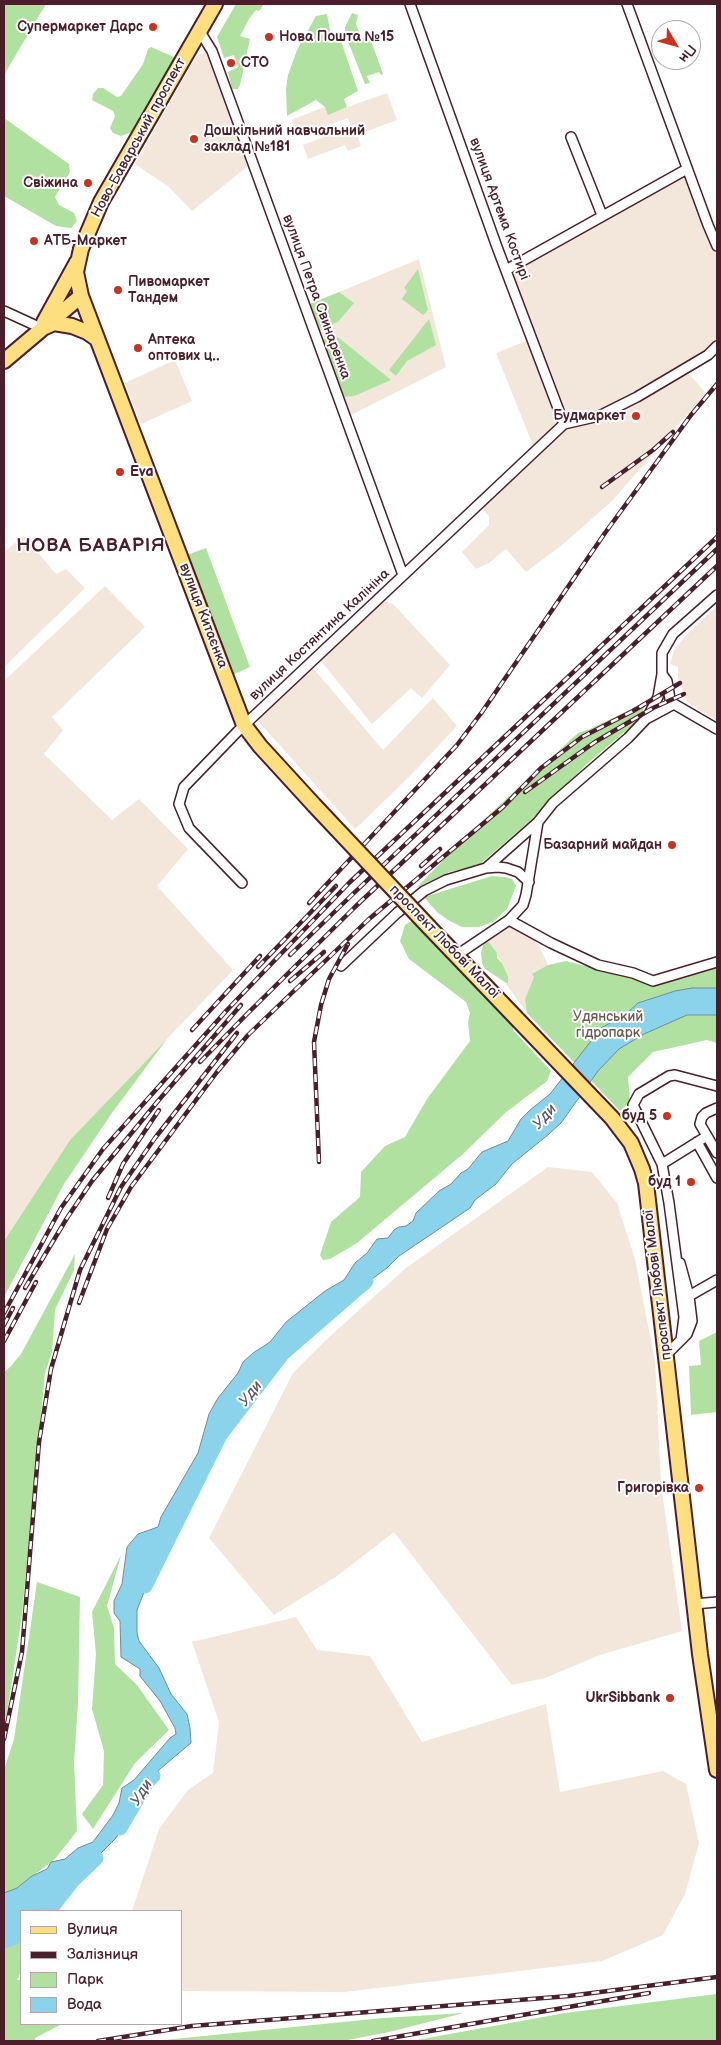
<!DOCTYPE html>
<html>
<head>
<meta charset="utf-8">
<style>
	body { margin:0 }
	#map { position:relative; width:721px; height:2045px; overflow:hidden; background:#fff; font-family:"Balsamiq Sans",sans-serif }
	canvas { display:block }
	.frame { position:absolute; inset:0; border:5px solid #4a1f2b; pointer-events:none }
	.legend { position:absolute; left:20px; top:1910px; width:162px; height:115px; box-sizing:border-box; background:#fff; border:1px solid #b7a5aa; margin:0; padding:6px 9px; list-style:none; font-size:15px; color:#4a1f2b }
	.legend li { display:flex; align-items:center; gap:10px; height:25px }
	.legend b { width:25px; border:1px solid #b7a5aa }
	.north { position:absolute; left:651px; top:20px; width:50px; height:50px; box-sizing:border-box; background:#fff; border:1px solid #b7a5aa; border-radius:50%; rotate:127deg; font-size:14px; font-weight:700; line-height:20px; text-align:center; color:#4a1f2b }
	.north::after { content:''; display:block; margin:auto; width:18px; height:22px; background:#c8321e; clip-path:polygon(50% 0,100% 100%,50% 72%,0 100%) }
</style>
</head>
<body>
<div id="map">
<canvas width="721" height="2045"></canvas>
<div class="frame"></div>
<ul class="legend">
<li><b style="height:6px;background:#fedf80"></b>Вулиця</li>
<li><b style="height:6px;background:#4a1f2b"></b>Залізниця</li>
<li><b style="height:14px;background:#b1e1a0"></b>Парк</li>
<li><b style="height:14px;background:#8ad3eb"></b>Вода</li>
</ul>
<div class="north">Пн</div>
</div>
<script>
const g = document.querySelector('canvas').getContext('2d');
g.lineJoin = 'round';
function fill(path, color) { g.fillStyle = color; g.fill(path, 'evenodd'); }
const shape = rows => new Path2D(rows.map(r => 'M' + r).join(''));
function trace(path, color, width, dash) { g.strokeStyle = color; g.lineWidth = width; g.lineCap = dash ? 'butt' : 'round'; g.setLineDash(dash || []); g.stroke(path); }
function write(font, color, halo, rows, align = 'center') {
  g.font = font + ' "Balsamiq Sans",sans-serif'; g.lineWidth = 4; g.setLineDash([]); g.textBaseline = 'middle'; g.strokeStyle = halo; g.fillStyle = color; for (const [text, x, y, turn = 0] of rows) {
    g.save(); g.translate(x, y); g.rotate((+turn || 0) * Math.PI / 180); g.textAlign = isNaN(turn) ? turn : align; if (halo) g.strokeText(text, 0, 0); g.fillText(text, 0, 0); g.restore();
  }
}
const built = shape([
	[204,52,208,55,248,166,192,211,169,187,135,164,196,57],
	[387,93,397,120,357,135,361,146,348,151,345,145,308,159,303,145,351,127,348,118,298,136,291,120,325,107,328,114],
	[686,172,705,199,717,227,717,350,687,372,706,393,612,501,562,545,526,572,506,549,489,563,476,569,462,552,489,525,489,516,484,511,484,503,536,453,496,353,534,338,508,270],
	[419,259,446,367,351,415,310,304],
	[175,360,192,401,141,424,125,383],
	[24,536,56,574,66,569,85,588,4,667,4,552],
	[105,586,145,627,52,717,63,730,44,754,112,820,139,799,188,849,157,886,233,970,70,1140,4,1241,4,681],
	[383,601,393,604,450,665,422,698,411,688,372,724,320,660],
	[717,606,717,721,687,702,678,677,678,667,670,664,674,650,689,632],
	[313,668,383,750,433,698,457,726,408,778,355,829,258,721,263,713],
	[509,920,534,936,535,943,538,944,548,965,533,974,534,977,525,999,527,1013,506,984,508,984,502,963,487,940],
	[548,1167,592,1172,617,1203,635,1259,655,1361,661,1484,682,1631,600,1655,545,1678,512,1685,394,1532,337,1576,274,1615,209,1538,293,1373,327,1339,406,1268],
	[296,1617,317,1650,370,1656,422,1742,546,1704,560,1792,663,1771,686,1784,699,1843,685,1894,663,1935,602,1961,345,1992,181,1991,181,1911,132,1911,159,1829,188,1790,213,1773,219,1722,192,1642]
]);
const green = shape([
	[4,4,46,4,4,75],
	[236,4,264,4,259,11,256,10,249,19,240,36,250,39,240,85,238,89,232,89,228,72,238,67,234,55,224,58,217,37],
	[352,13,358,15,356,24,362,38,370,38,383,74,381,75,379,72,367,76,370,83,365,84,345,34,345,27],
	[327,14,331,35,341,41,358,91,344,99,347,107,328,115,325,107,316,100,287,116,286,89,288,75,297,50,316,16],
	[151,47,174,57,177,64,140,129,121,136,113,133,110,128,115,116,113,111,92,100,93,94,98,88,103,88,117,97,121,96,143,64,148,49],
	[4,118,69,164,70,172,55,197,59,205,74,213,77,221,71,228,56,226,4,196],
	[418,269,428,310,423,315,402,299,407,291,404,288],
	[339,292,354,303,338,322,319,329,310,304],
	[429,319,436,345,407,361,396,376,389,370],
	[334,334,391,380,354,396,344,397,323,340],
	[206,548,250,667,233,675,187,555],
	[635,707,644,707,641,718,588,763,533,818,478,866,449,872,416,888,479,824,578,733,590,729],
	[492,876,505,877,512,879,516,886,507,909,493,922,479,927,462,927,448,920,437,912,424,897],
	[413,920,513,1021,513,1030,551,1071,547,1081,505,1113,463,1154,357,1243,330,1259,323,1260,320,1255,331,1222,360,1197,361,1172,385,1146,405,1137,427,1099,470,1041,468,1022,470,1013,466,1002,409,959,400,941,405,925],
	[487,940,497,953,497,958,502,963,508,977,508,984,485,969,482,963,481,953,484,942],
	[566,961,654,984,717,963,717,1043,707,1040,653,1052,628,1077,630,1102,620,1111,527,1013,525,999,534,977,532,974,548,965],
	[167,1039,112,1113,64,1184,4,1297,4,1241,70,1140],
	[75,1254,74,1270,55,1310,52,1352,45,1373,22,1615,8,1707,4,1725,4,1372,10,1367,21,1354],
	[717,1332,717,1412,691,1415,689,1366,701,1365,699,1341],
	[121,1555,107,1606,114,1628,115,1664,137,1685,169,1730,135,1763,93,1829,82,1814,103,1785,104,1751,92,1709,96,1654,92,1612],
	[37,1582,80,1597,78,1704,74,1763,77,1831,55,1859,17,1888,4,1893,4,1770,14,1739],
	[21,1937,21,1972,17,1980,21,1980,21,2024,62,2024,35,2038,35,2041,4,2041,4,1944],
	[717,1994,717,2041,411,2041,565,2013],
	[464,2013,389,2032,343,2041,154,2041,383,2018]
]);
const water = shape([
	[692,988,717,988,717,1015,687,1015,644,1034,619,1049,598,1071,561,1123,549,1134,512,1164,496,1184,475,1200,470,1208,399,1256,387,1268,326,1313,256,1386,229,1419,201,1463,165,1539,137,1610,137,1633,139,1641,159,1668,171,1694,187,1714,190,1728,191,1743,160,1769,141,1792,133,1804,124,1826,115,1839,85,1869,72,1878,42,1911,21,1911,21,1931,4,1940,4,1893,17,1888,32,1876,47,1869,51,1862,65,1859,78,1848,93,1842,113,1815,119,1803,122,1788,134,1780,170,1738,176,1734,175,1728,160,1701,140,1676,140,1669,121,1657,120,1621,114,1613,114,1601,122,1584,127,1547,138,1534,158,1527,161,1517,198,1453,209,1414,218,1398,238,1373,243,1362,253,1353,270,1342,286,1322,325,1291,344,1280,355,1263,367,1253,377,1239,388,1238,394,1230,399,1227,406,1226,413,1221,416,1213,439,1191,451,1184,461,1173,468,1169,482,1152,508,1141,521,1119,530,1110,550,1094,601,1028,626,1014,638,1003,675,991,692,988]
]);
const river = shape([
	[145,1586,220,1435,283,1353,366,1281],
	[120,1828,147,1782,153,1776],
	[49,1911,73,1880,96,1858],
	[4,1941,13,1938,21,1932]
]);
const street = shape([
	[410,4,497,247,564,424],
	[627,4,708,225,717,246],
	[199,30,212,51,403,575],
	[571,137,602,215],
	[506,270,687,169],
	[4,311,41,328],
	[564,424,599,416,637,397,708,355,717,346],
	[662,674,667,681,670,699,674,704],
	[648,718,674,704,717,729],
	[486,868,538,822],
	[242,883,189,828,179,804,184,787,238,731,564,424],
	[509,920,551,943,598,965,633,973,653,981,717,962],
	[457,955,509,920,523,905,526,895,538,822,553,803,628,738,647,718,658,697,662,674,662,653,673,634,717,595],
	[341,966,397,913,424,891,446,880,486,868,498,867,506,868,518,872,529,882],
	[717,1108,706,1113,702,1117,700,1124,717,1153],
	[697,1142,717,1178],
	[662,1164,707,1136],
	[680,1263,689,1296,692,1321,687,1334,681,1340],
	[689,1296,717,1280],
	[666,1355,681,1340,684,1317,669,1203,662,1164,633,1105,639,1094,669,1076,675,1075,717,1086],
	[694,1604,717,1602]
]);
const primary = shape([
	[215,4,101,202,81,249,76,272,81,296,244,725,260,746,314,805],
	[44,322,77,262],
	[45,327,54,323,72,326,87,332,97,339],
	[4,361,81,296],
	[429,927,612,1118,631,1143,642,1169,646,1183,700,1654,717,1770]
]);
const rail = shape([
	[602,487,653,450,673,432],
	[525,792,595,742,653,708,684,694],
	[421,866,440,849],
	[309,903,457,745,482,712,605,533,691,415,717,384],
	[290,955,356,891,717,549],
	[258,967,336,886],
	[290,981,324,952],
	[192,1030,260,956],
	[200,1062,246,1015,356,906,717,566],
	[319,1162,314,1042,321,1005,329,979,348,944],
	[108,1198,123,1164,159,1110],
	[25,1288,67,1218,92,1181,158,1101,241,1005],
	[79,1303,107,1229,131,1187,217,1072,248,1035,369,919,503,807,541,768,582,737,633,711,680,683],
	[4,1313,61,1208,103,1149,227,1010,350,882,717,537],
	[4,1325,13,1308],
	[4,1341,36,1282],
	[4,1739,22,1652,39,1442,51,1369,80,1270,121,1187,155,1138,237,1033],
	[98,2041,192,2026,569,1996,717,1977],
	[373,2041,649,1993]
]);
const primaryBridge = shape([
	[314,805,429,927]
]);
const markers = [
	[153,27,5,"#c8321e"],
	[269,37,5,"#c8321e"],
	[231,63,5,"#c8321e"],
	[194,139,5,"#c8321e"],
	[88,183,5,"#c8321e"],
	[34,241,5,"#c8321e"],
	[118,290,5,"#c8321e"],
	[138,348,5,"#c8321e"],
	[636,416,5,"#c8321e"],
	[120,472,5,"#c8321e"],
	[672,845,5,"#c8321e"],
	[667,1116,5,"#c8321e"],
	[691,1182,5,"#c8321e"],
	[699,1488,5,"#c8321e"],
	[670,1698,5,"#c8321e"]
];
const poiNames = [
	["Супермаркет Дарс",143,27],
	["Нова Пошта №15",279,37,"left"],
	["СТО",241,63,"left"],
	["Дошкільний навчальний",204,131,"left"],
	["заклад №181",204,147,"left"],
	["Свіжина",78,183],
	["АТБ-Маркет",44,241,"left"],
	["Пивомаркет",128,282,"left"],
	["Тандем",128,298,"left"],
	["Аптека",148,340,"left"],
	["оптових ц‥",148,356,"left"],
	["Будмаркет",626,416],
	["Eva",130,472,"left"],
	["Базарний майдан",662,845],
	["буд 5",657,1116],
	["буд 1",681,1182],
	["Григорівка",689,1488],
	["UkrSibbank",660,1698]
];
const streetNames = [
	["Ново-Баварський проспект",139,138,-61],
	["вулиця Артема Костирі",499,209,70],
	["вулиця Петра Свинаренка",316,297,70],
	["вулиця Китаєнка",203,616,69],
	["вулиця Костянтина Калініна",320,635,-43],
	["проспект Любові Малої",444,942,46],
	["проспект Любові Малої",658,1285,-97]
];
const parkNames = [
	["Удянський",608,1017],
	["гідропарк",608,1033]
];
const waterNames = [
	["Уди",545,1117,-48],
	["Уди",251,1394,-52],
	["Уди",142,1793,-57]
];
const districtNames = [
	["НОВА БАВАРІЯ",91,546]
];
fill(built, '#f3e6db');
fill(green, '#b1e1a0');
fill(water, '#8ad3eb');
trace(water, '#708b9e', 1);
trace(river, '#8ad3eb', 15);
trace(street, '#4a1f2b', 12);
trace(primary, '#4a1f2b', 18);
trace(street, '#fff', 9);
trace(primary, '#fedf80', 14);
trace(rail, '#4a1f2b', 4.5);
trace(rail, '#fff', 2.5, [8]);
trace(primaryBridge, '#4a1f2b', 18, []);
trace(primaryBridge, '#fedf80', 14);
for (const [x, y, r, color] of markers) { const dot = new Path2D(); dot.arc(x, y, r, 0, 2 * Math.PI); g.fillStyle = color; g.fill(dot); trace(dot, '#fff', 2); }
write('bold 14px', '#4a1f2b', '#fff', poiNames, 'right');
write('14px', '#4a1f2b', '#fff', streetNames);
write('14px', '#69594e', '#fff', parkNames);
write('italic 15px', '#5d5565', '#fff', waterNames);
g.letterSpacing = '1px';
write('bold 19px', '#4a1f2b', '#fff', districtNames);
g.letterSpacing = '0px';
</script>
</body>
</html>
